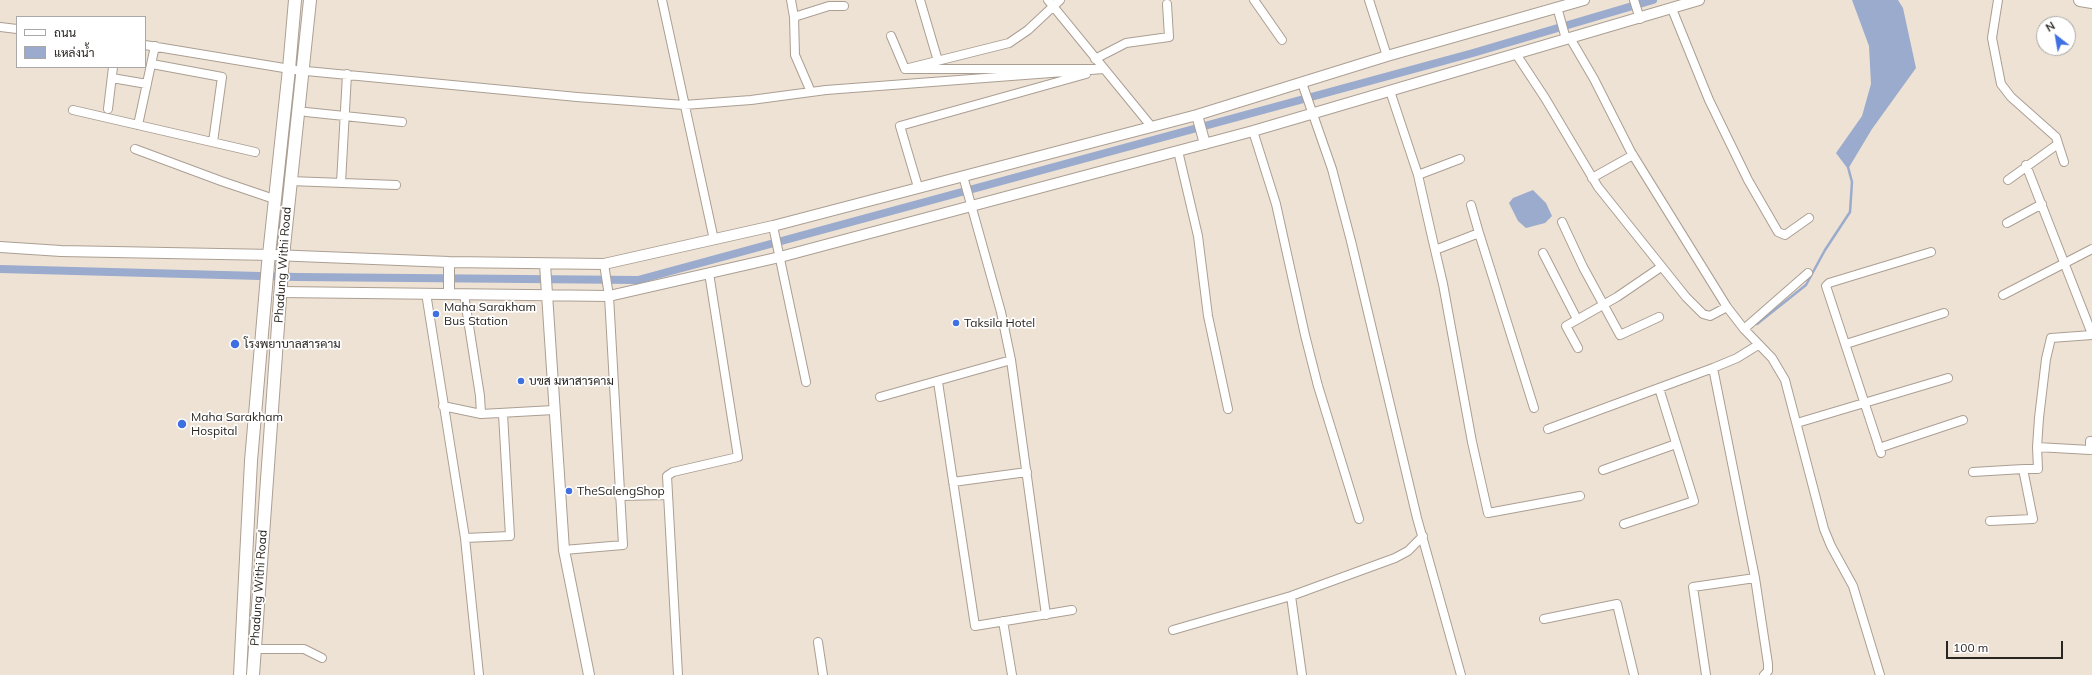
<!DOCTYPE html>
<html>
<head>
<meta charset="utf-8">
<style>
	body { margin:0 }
	#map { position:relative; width:2092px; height:675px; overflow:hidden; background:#eee2d5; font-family:Mulish,Sarabun,sans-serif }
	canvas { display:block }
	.legend { position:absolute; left:16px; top:16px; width:130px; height:52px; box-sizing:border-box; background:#fff; border:1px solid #a9a8a6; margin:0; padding:5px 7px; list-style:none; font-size:12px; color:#292520 }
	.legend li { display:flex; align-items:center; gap:8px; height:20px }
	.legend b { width:20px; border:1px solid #a9a8a6 }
	.north { position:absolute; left:2036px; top:16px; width:40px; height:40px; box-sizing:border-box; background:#fff; border:1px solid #a9a8a6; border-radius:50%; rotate:329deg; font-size:11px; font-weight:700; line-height:16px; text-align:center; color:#292520 }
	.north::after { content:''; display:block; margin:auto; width:14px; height:18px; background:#3e70e1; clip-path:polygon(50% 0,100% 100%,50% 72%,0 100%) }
	.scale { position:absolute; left:1946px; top:641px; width:117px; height:18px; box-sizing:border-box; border:2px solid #292520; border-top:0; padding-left:5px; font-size:12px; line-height:14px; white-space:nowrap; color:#292520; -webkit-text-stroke:3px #fff; paint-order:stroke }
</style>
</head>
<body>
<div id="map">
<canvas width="2092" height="675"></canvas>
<ul class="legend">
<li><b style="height:5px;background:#fff"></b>ถนน</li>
<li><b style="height:11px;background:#9aabcd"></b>แหล่งน้ำ</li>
</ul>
<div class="north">N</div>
<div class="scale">100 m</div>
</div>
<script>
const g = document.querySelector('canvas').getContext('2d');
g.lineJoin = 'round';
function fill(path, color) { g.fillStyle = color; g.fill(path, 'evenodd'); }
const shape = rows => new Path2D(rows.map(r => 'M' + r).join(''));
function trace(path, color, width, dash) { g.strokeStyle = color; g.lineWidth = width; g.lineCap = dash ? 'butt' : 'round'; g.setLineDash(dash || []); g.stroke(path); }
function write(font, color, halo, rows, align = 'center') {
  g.font = font + ' Mulish,Sarabun,sans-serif'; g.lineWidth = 3.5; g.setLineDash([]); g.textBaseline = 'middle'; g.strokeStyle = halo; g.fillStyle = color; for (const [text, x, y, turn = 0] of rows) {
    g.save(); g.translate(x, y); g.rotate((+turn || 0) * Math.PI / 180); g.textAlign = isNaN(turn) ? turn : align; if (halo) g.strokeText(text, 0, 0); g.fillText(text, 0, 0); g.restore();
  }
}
const water = shape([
	[1852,0,1898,0,1903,8,1916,68,1872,129,1848,169,1836,153,1862,116,1871,84,1869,46],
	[1533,190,1546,203,1552,216,1545,223,1526,228,1518,221,1509,203,1513,198]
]);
const stream = shape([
	[1757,324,1806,285,1825,250,1850,212,1852,182,1848,167]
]);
const canal = shape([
	[0,269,297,277,638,280,1473,53,1653,0]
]);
const minor = shape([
	[662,0,714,240],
	[791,0,794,17,795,55,811,92],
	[920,0,938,61],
	[1048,0,1151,126],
	[1254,0,1282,40],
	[1369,0,1387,56],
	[1634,0,1640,19],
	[1998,0,1992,38,2001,84,2011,97,2056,137,2064,162],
	[1557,7,1566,39],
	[1672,9,1709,100,1748,180,1778,232,1785,235,1809,218],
	[794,17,829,6,844,6],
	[0,27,17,29],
	[891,36,905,69],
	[1570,38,1594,79,1631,152,1727,307,1744,329,1772,358,1785,380,1824,529,1831,546,1853,586,1880,675],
	[145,45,296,70,577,97,684,105,751,100,826,90,1104,69,905,69,1009,43,1028,30,1060,0],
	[1516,54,1545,98,1598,187,1686,297,1703,314,1710,316,1727,307],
	[1095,59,1126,43,1169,37,1167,4],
	[152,64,222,77,213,142],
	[112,78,147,84],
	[1302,83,1332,169,1351,241,1417,518,1461,675],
	[1390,91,1418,175,1432,237,1443,284,1472,442,1488,513,1580,496],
	[108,109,113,67],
	[73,110,255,152],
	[306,112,402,122],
	[138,125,155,46],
	[1253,131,1276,204,1305,335,1318,386,1359,519],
	[135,149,221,181,274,199],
	[1178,151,1198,236,1208,316,1228,409],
	[2026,165,2092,334],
	[1418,175,1460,159],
	[963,176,1001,312,1011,360,1046,615],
	[1592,178,1633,155],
	[2008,180,2058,144],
	[290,181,396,185],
	[341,183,347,74],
	[918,187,900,126,1086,74],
	[1471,205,1479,233],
	[1562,222,1583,267,1620,335,1659,317],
	[2007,223,2042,204],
	[773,226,806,382],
	[1435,250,1479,233,1534,408],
	[1543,253,1577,319],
	[426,293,465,538,479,675],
	[2003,295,2092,249],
	[1744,329,1808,273],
	[1846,344,1944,313],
	[1578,348,1566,326,1617,297,1661,267],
	[1713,368,1755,578,1768,664,1768,671,1764,675],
	[938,382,975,626,1072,610],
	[880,397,1011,360],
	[443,406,481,414,480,396,464,294],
	[481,414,554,410],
	[1797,423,1948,378],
	[1548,429,1713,368,1737,358,1758,345],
	[2037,447,2090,450,2090,441,2092,441],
	[1879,448,1963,420],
	[1881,453,1826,286,1829,283,1931,252],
	[1603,470,1676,444],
	[1973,472,2023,469],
	[953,482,1027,472],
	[619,496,668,495],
	[1990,521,2033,519,2023,469,2038,469,2037,447,2039,418,2046,359,2051,338,2092,335],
	[1624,524,1694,501,1659,388],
	[465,538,510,536,503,414],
	[564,550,623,545,609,296,604,264],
	[1291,596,1302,675],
	[1544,619,1617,604,1634,675],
	[1003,621,1012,675],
	[1173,630,1291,596,1395,558,1408,551,1423,536],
	[818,642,823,675],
	[254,649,304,649,322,658],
	[678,675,667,476,673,472,738,457,709,273],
	[1706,675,1693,587,1755,578]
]);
const tertiary = shape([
	[1197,115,1205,144],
	[0,247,61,251,273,255,449,262,604,264,773,226,1197,115,1387,56,1584,0],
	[449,262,449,294],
	[545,264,564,550,589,675],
	[281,292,609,296,780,257,1253,131,1699,0]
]);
const primary = shape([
	[2080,0,2092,2],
	[240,675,251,461,268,264,289,69,295,0],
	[253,675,283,256,310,0]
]);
const markers = [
	[436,314,4,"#3e70e1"],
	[956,323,4,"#3e70e1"],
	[235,344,5,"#3e70e1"],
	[521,381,4,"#3e70e1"],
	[182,424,5,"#3e70e1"],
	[569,491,4,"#3e70e1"]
];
const streetNames = [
	["Phadung Withi Road",283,265,-86],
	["Phadung Withi Road",259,588,-86]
];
const poiNames = [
	["Maha Sarakham",444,307],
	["Bus Station",444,321],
	["Taksila Hotel",964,323],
	["โรงพยาบาลสารคาม",244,344],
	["บขส มหาสารคาม",529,381],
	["Maha Sarakham",191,417],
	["Hospital",191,431],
	["TheSalengShop",577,491]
];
fill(water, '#9aabcd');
trace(stream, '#9aabcd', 2.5);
trace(canal, '#9aabcd', 8);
trace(minor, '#ab9f93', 10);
trace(tertiary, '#ab9f93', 12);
trace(primary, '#ab9f93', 14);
trace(minor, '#fff', 8);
trace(tertiary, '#fff', 10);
trace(primary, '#fff', 12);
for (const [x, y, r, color] of markers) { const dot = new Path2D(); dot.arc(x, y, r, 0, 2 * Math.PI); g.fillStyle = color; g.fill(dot); trace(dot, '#fff', 1.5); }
write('12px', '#292520', '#fff', streetNames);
write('12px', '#292520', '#fff', poiNames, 'left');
</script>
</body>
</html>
